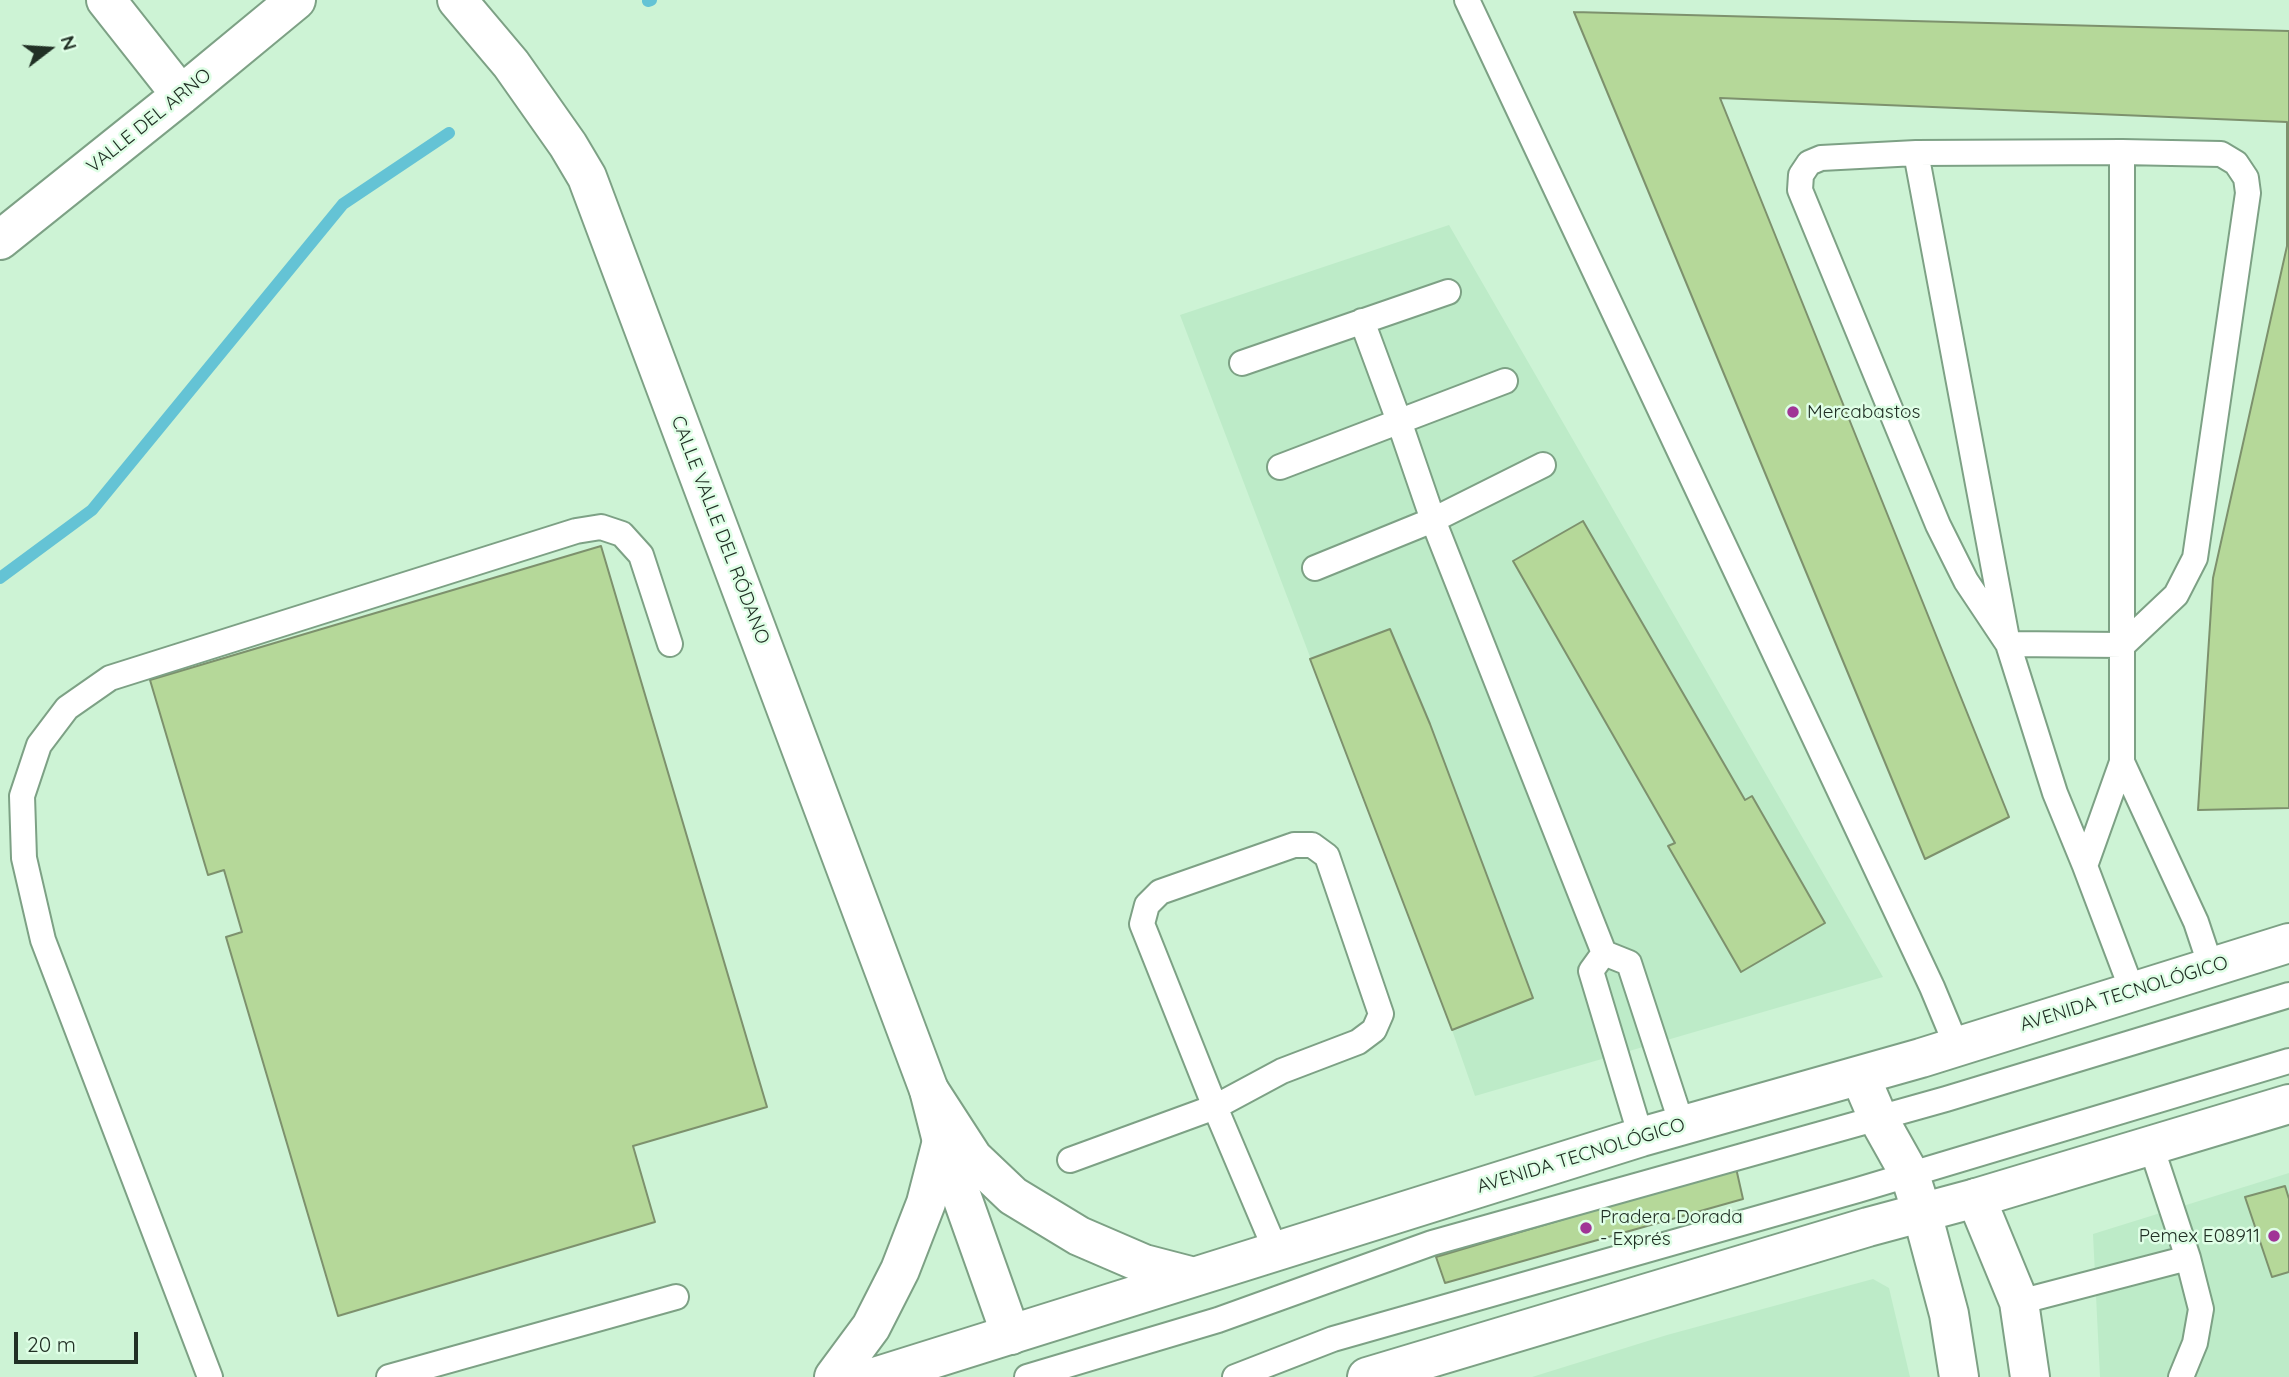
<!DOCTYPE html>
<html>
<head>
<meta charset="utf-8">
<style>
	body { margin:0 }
	#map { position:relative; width:2289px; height:1377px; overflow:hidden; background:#cdf3d5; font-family:Quicksand,sans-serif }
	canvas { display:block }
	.north { position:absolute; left:14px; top:14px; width:70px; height:70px; -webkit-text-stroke:5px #dffee6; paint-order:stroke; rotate:73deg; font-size:19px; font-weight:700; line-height:28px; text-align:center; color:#213025 }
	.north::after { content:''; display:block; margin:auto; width:24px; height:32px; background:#213025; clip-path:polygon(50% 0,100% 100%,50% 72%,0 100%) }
	.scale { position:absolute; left:14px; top:1332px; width:124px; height:32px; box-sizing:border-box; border:4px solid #213025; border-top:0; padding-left:9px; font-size:21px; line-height:24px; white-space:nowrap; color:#213025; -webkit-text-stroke:5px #dffee6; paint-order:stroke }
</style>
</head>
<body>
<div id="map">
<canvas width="2289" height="1377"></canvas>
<div class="north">N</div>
<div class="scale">20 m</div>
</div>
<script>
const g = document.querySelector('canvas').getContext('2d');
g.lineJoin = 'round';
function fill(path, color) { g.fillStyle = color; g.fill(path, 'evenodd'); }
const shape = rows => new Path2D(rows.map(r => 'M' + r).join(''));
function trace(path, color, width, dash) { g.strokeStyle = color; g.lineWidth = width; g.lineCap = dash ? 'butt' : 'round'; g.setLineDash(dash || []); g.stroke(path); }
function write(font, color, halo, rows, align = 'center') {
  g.font = font + ' Quicksand,sans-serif'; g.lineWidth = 5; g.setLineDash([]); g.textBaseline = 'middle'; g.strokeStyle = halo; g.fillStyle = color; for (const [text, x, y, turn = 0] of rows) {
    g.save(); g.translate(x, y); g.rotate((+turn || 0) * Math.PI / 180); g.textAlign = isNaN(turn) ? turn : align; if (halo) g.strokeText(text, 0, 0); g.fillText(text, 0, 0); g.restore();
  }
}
const built = shape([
	[1449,225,1883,977,1475,1096,1452,1030,1180,315],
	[2289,1173,2289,1377,2100,1377,2093,1234],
	[1873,1279,1889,1288,1910,1377,1532,1377,1667,1335]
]);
const stream = shape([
	[648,1,651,0],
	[0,578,92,510,343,204,449,133]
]);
const building = shape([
	[1574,12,2289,31,2289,808,2198,810,2213,578,2287,246,2287,122,1720,98,2009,817,1925,859,1574,12],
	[1583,521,1745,800,1752,796,1825,923,1741,972,1668,846,1675,843,1513,561,1583,521],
	[601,546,767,1107,633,1146,655,1222,338,1316,226,937,242,932,224,870,208,875,150,680,601,546],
	[1390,629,1430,724,1533,998,1452,1030,1310,659,1390,629],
	[1736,1168,1743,1199,1445,1283,1436,1257,1736,1168],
	[2285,1186,2289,1199,2289,1272,2272,1277,2245,1197,2285,1186]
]);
const service = shape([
	[1467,0,1932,987,1957,1047],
	[2122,152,2221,154,2236,163,2246,178,2248,193,2195,558,2176,595,2123,645,2008,644,1966,581,1938,525,1800,190,1801,175,1809,163,1821,158,1916,153,2122,152],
	[2122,152,2122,762,2085,866,2132,990],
	[1916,153,2008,644,2055,793,2085,866],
	[1362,321,1399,421,1433,520,1604,953,1629,963,1682,1125],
	[1242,363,1448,292],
	[1280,467,1505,381],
	[1315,568,1433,520,1543,465],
	[2122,762,2196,922,2211,967],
	[1294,845,1312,845,1327,856,1381,1014,1374,1030,1358,1042,1282,1071,1215,1107,1142,924,1147,905,1160,892,1294,845],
	[1604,953,1591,971,1641,1137],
	[2151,1146,2188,1258,2201,1309,2195,1343,2181,1377],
	[1070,1160,1215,1107,1276,1251],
	[2019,1302,2188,1258],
	[210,1377,43,940,24,858,22,796,39,745,67,708,110,678,576,531,601,527,622,534,641,555,670,644],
	[389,1377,676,1297],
	[1027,1377,1218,1320,1432,1243,1946,1099,2289,995],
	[1235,1377,1333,1339,1858,1190,2289,1061]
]);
const minor = shape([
	[106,0,181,95],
	[457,0,511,64,568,145,587,177,929,1090,942,1141,1011,1335],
	[0,240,181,95,296,0]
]);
const tertiary = shape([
	[1860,1076,1878,1118,1910,1175,1922,1213,1949,1314,1959,1377],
	[1976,1198,2019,1302,2030,1377]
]);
const primary = shape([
	[929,1090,973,1158,1013,1196,1079,1236,1144,1264,1194,1277],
	[834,1377,871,1327,900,1270,926,1203,942,1141],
	[875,1377,1641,1137,1921,1058,2289,943],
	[1367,1377,1868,1227,1976,1198,2289,1104]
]);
const markers = [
	[1793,412,7,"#a03596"],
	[1586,1228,7,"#a03596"],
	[2274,1236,7,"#a03596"]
];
const streetNames = [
	["VALLE DEL ARNO",149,121,-39],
	["CALLE VALLE DEL RÓDANO",720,530,69],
	["AVENIDA TECNOLÓGICO",2124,994,-17],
	["AVENIDA TECNOLÓGICO",1581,1156,-17]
];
const poiNames = [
	["Mercabastos",1807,412],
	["Pradera Dorada",1600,1217],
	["- Exprés",1600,1239],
	["Pemex E08911",2260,1236,"right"]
];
fill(built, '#bdebc8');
trace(stream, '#64c3d5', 12);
fill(building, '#b5d899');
trace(building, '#7d916d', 2);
trace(service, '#7da185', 28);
trace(minor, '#7da185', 42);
trace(tertiary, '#7da185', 42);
trace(primary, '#7da185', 42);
trace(service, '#fff', 24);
trace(minor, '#fff', 38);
trace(tertiary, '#fff', 38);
trace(primary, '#fff', 38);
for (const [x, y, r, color] of markers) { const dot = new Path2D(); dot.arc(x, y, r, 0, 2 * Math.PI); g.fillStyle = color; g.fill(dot); trace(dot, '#dffee6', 2.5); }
write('19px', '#213025', '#dffee6', streetNames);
write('19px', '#213025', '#dffee6', poiNames, 'left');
</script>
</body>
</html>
